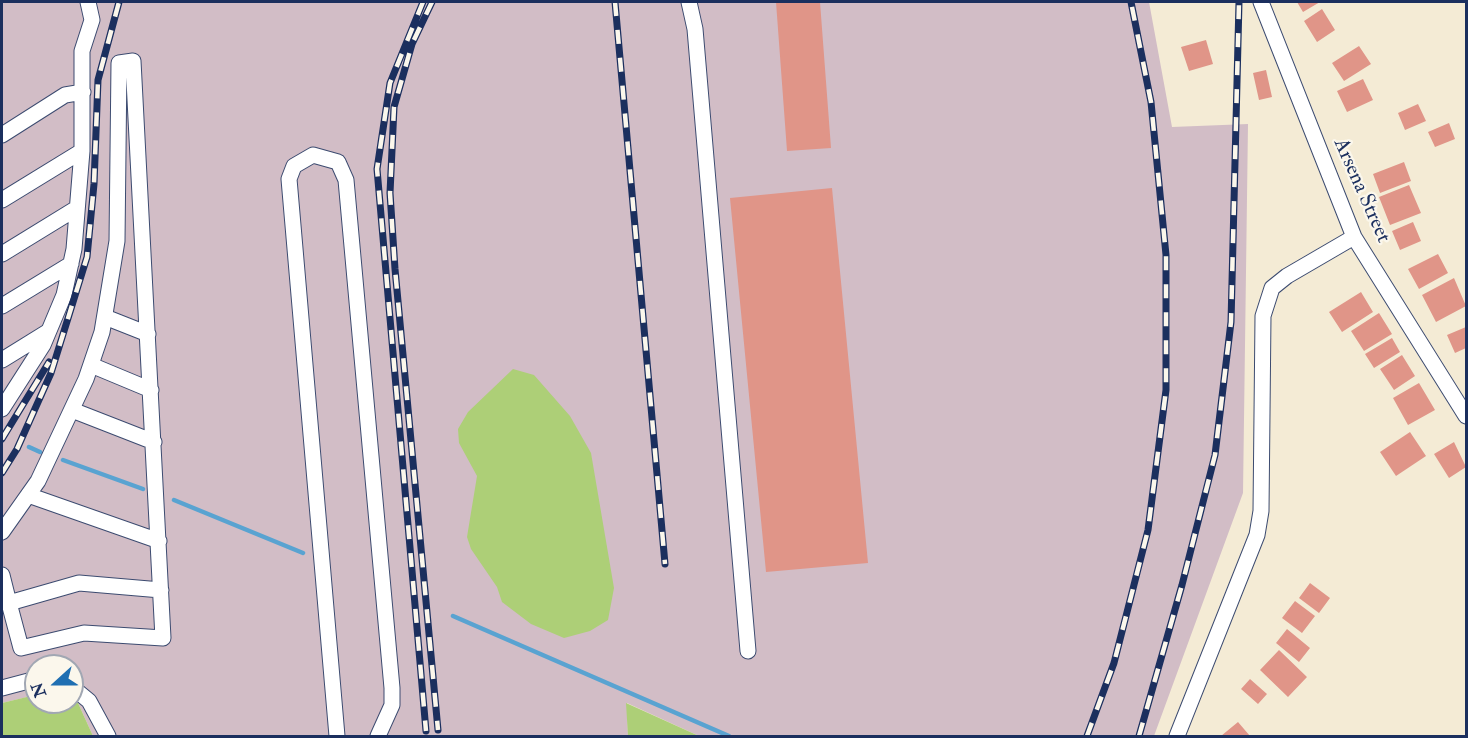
<!DOCTYPE html>
<html>
<head>
<meta charset="utf-8">
<style>
	body { margin:0 }
	#map { position:relative; width:1468px; height:738px; overflow:hidden; background:#f4ebd5; font-family:"IM FELL Double Pica",serif }
	canvas { display:block }
	.frame { position:absolute; inset:0; border:3px solid #1b2f5e; pointer-events:none }
	.north { position:absolute; left:24px; top:654px; width:60px; height:60px; box-sizing:border-box; background:#fbf7ec; border:2px solid #a1a7b3; border-radius:50%; rotate:249deg; font-size:16px; font-weight:700; line-height:24px; text-align:center; color:#1b2f5e }
	.north::after { content:''; display:block; margin:auto; width:21px; height:27px; background:#1f6fb2; clip-path:polygon(50% 0,100% 100%,50% 72%,0 100%) }
</style>
</head>
<body>
<div id="map">
<canvas width="1468" height="738"></canvas>
<div class="frame"></div>
<div class="north">N</div>
</div>
<script>
const g = document.querySelector('canvas').getContext('2d');
g.lineJoin = 'round';
function fill(path, color) { g.fillStyle = color; g.fill(path, 'evenodd'); }
const shape = rows => new Path2D(rows.map(r => 'M' + r).join(''));
function trace(path, color, width, dash) { g.strokeStyle = color; g.lineWidth = width; g.lineCap = dash ? 'butt' : 'round'; g.setLineDash(dash || []); g.stroke(path); }
function write(font, color, halo, rows, align = 'center') {
  g.font = font + ' "IM FELL Double Pica",serif'; g.lineWidth = 4.5; g.setLineDash([]); g.textBaseline = 'middle'; g.strokeStyle = halo; g.fillStyle = color; for (const [text, x, y, turn = 0] of rows) {
    g.save(); g.translate(x, y); g.rotate((+turn || 0) * Math.PI / 180); g.textAlign = isNaN(turn) ? turn : align; if (halo) g.strokeText(text, 0, 0); g.fillText(text, 0, 0); g.restore();
  }
}
const industrial = shape([
	[2,2,1149,2,1172,127,1248,124,1243,493,1154,736,699,736,627,703,628,736,93,736,78,703,72,702,72,666,36,666,36,695,2,703]
]);
const green = shape([
	[513,369,534,375,570,416,591,453,614,588,608,620,590,631,564,638,531,624,502,602,497,587,471,549,467,537,477,476,459,443,458,429,468,412],
	[35,695,36,702,78,703,93,736,2,736,2,703],
	[626,703,699,736,628,736]
]);
const stream = shape([
	[29,447,40,452],
	[63,460,143,489],
	[174,500,303,553],
	[453,616,729,736]
]);
const building = shape([
	[776,2,820,2,831,148,787,151],
	[1297,2,1320,2,1303,12],
	[1322,9,1335,30,1317,42,1304,21],
	[1206,40,1213,64,1189,71,1181,47],
	[1359,46,1371,64,1344,81,1332,63],
	[1266,70,1272,97,1259,100,1253,73],
	[1363,79,1373,100,1347,112,1337,91],
	[1418,104,1426,121,1405,130,1398,113],
	[1449,123,1455,139,1435,147,1428,132],
	[1404,162,1411,181,1380,193,1373,174],
	[1409,185,1421,213,1390,225,1379,197],
	[832,188,868,563,766,572,730,198],
	[1413,222,1421,241,1400,250,1392,231],
	[1438,254,1448,273,1419,289,1408,269],
	[1454,278,1466,306,1436,322,1422,295],
	[1361,292,1373,312,1342,332,1329,312],
	[1379,313,1392,334,1364,351,1351,331],
	[1466,327,1466,348,1455,353,1447,335],
	[1392,338,1400,352,1374,368,1365,354],
	[1402,355,1415,376,1394,390,1380,369],
	[1419,383,1435,410,1408,425,1393,398],
	[1410,432,1426,456,1396,476,1380,452],
	[1454,442,1466,467,1449,478,1434,454],
	[1310,583,1330,598,1319,613,1299,598],
	[1295,601,1315,616,1302,633,1282,618],
	[1287,629,1310,648,1299,662,1276,643],
	[1279,650,1307,677,1288,697,1260,670],
	[1250,679,1267,694,1258,704,1241,689],
	[1238,722,1250,736,1221,736]
]);
const minor = shape([
	[689,2,695,29,748,651],
	[1261,2,1354,237,1466,416],
	[2,135,65,95,83,92],
	[2,200,82,151],
	[2,254,77,208],
	[2,306,71,264],
	[105,317,148,334],
	[2,360,49,331],
	[91,365,151,390],
	[2,409,43,345,64,295,74,249,82,151,82,51,92,20,88,2],
	[72,410,154,442],
	[28,495,159,541],
	[2,532,38,481,86,379,102,332,117,241,119,63,133,61,163,638,84,633,21,648,9,603],
	[2,575,9,603,79,583,161,590],
	[72,687,89,701,108,736],
	[2,688,36,679],
	[337,736,289,179,294,166,313,155,338,162,346,180,392,688,392,705,378,736],
	[1177,736,1257,535,1261,511,1263,316,1272,288,1287,276,1354,237]
]);
const rail = shape([
	[423,2,390,83,377,169,426,731],
	[432,2,412,44,394,107,390,193,395,269,438,730],
	[615,2,665,564],
	[2,439,49,362],
	[2,473,17,449,51,373,87,257,94,184,98,80,119,2],
	[1087,736,1114,663,1148,530,1166,390,1166,255,1151,102,1131,2],
	[1139,736,1182,585,1215,455,1231,322,1239,2]
]);
const streetNames = [
	["Arsena Street",1361,191,66]
];
fill(industrial, '#d2bdc6');
fill(green, '#adcf77');
trace(stream, '#59a3d1', 4.5);
fill(building, '#e09588');
trace(minor, '#3c4b70', 17);
trace(minor, '#fff', 15);
trace(rail, '#1b2f5e', 7);
trace(rail, '#fbf7ec', 4.5, [14]);
write('21px', '#1b2f5e', '#fbf7ec', streetNames);
</script>
</body>
</html>
